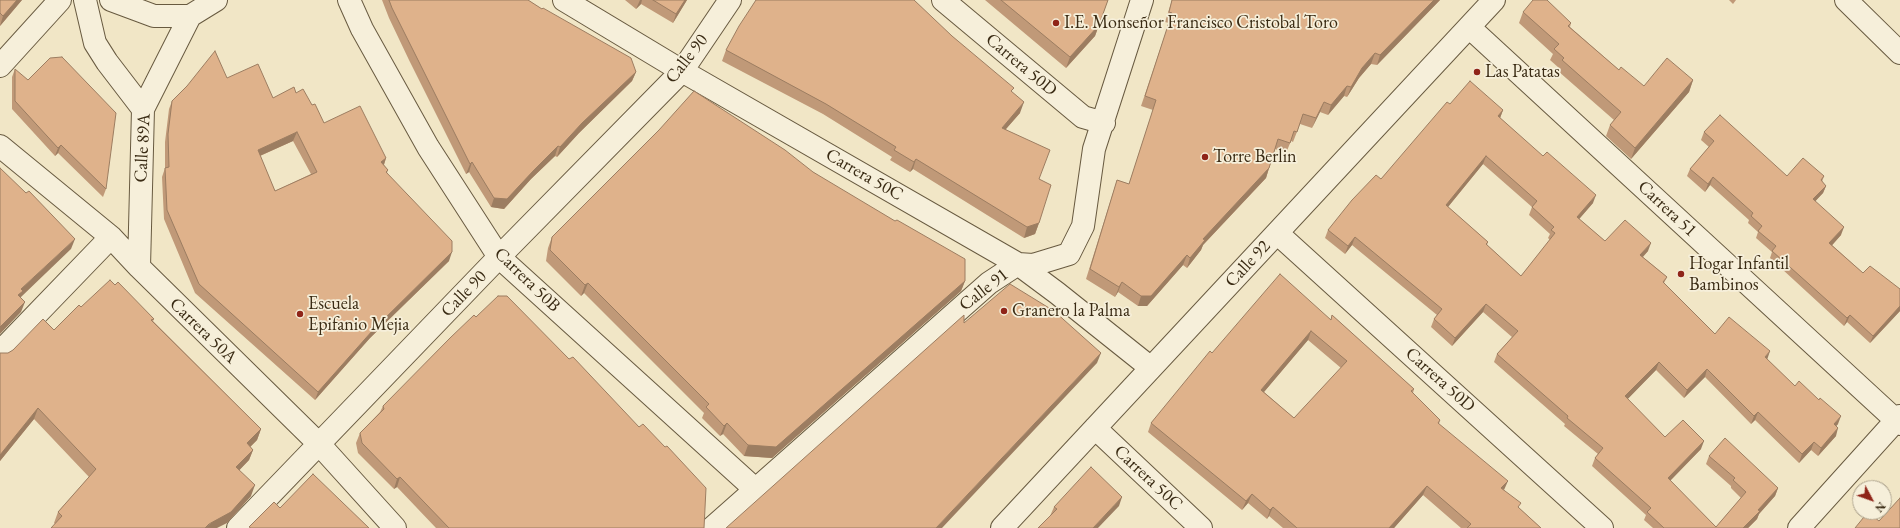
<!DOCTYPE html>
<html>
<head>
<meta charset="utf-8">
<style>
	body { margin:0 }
	#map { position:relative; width:1900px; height:528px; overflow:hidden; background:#f1e6c6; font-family:"EB Garamond",serif }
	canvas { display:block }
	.north { position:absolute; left:1852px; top:480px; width:40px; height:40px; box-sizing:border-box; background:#f6efda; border:1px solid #aba18b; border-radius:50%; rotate:131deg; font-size:11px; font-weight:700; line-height:16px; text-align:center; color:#3a2b14 }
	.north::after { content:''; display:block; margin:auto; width:14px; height:18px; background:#8f2418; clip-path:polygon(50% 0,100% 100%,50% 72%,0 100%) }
</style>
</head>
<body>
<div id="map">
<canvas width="1900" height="528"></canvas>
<div class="north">N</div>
</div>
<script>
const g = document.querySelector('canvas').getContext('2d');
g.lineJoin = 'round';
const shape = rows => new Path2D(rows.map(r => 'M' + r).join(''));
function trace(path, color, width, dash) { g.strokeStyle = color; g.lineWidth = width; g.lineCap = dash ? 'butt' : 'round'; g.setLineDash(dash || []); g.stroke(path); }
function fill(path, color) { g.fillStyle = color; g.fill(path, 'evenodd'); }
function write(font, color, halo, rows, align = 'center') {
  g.font = font + ' "EB Garamond",serif'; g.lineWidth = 3.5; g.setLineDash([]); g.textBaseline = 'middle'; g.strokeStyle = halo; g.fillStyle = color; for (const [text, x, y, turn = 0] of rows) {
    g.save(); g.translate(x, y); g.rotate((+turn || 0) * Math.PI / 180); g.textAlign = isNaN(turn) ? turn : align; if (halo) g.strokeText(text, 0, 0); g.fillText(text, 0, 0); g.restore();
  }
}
const minor = shape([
	[85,0,95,43,107,62,143,109],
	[111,0,154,16,190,16],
	[349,0,362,29,428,147,499,257,756,490],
	[564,0,682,71,1018,264,1057,293,1151,368],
	[943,0,1083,117,1104,123],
	[1846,0,1900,53],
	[190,16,216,0],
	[1469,27,1900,424],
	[0,66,60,0],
	[0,146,111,237,139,267,319,444,395,528],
	[1277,233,1602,528],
	[139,267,143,109,190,16],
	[0,352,111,237],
	[1095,428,1201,528],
	[238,528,499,257,682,71,730,0],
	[712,528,989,283,1018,264,1033,265,1069,254,1083,226,1094,149,1142,0],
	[1002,528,1494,0],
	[1799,528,1900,416]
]);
const wall = shape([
	[0,0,22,0,0,26],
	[382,0,528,0,636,72,632,81,579,133,557,157,555,156,531,179,504,209,491,207,469,172,466,174,409,60,389,18],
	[625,0,687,0,673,23,641,4,636,9],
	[985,0,1108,0,1095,36,1066,68],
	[1172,0,1440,0,1377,65,1371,64,1359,78,1347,97,1344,96,1328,115,1320,112,1312,128,1300,124,1293,142,1291,141,1286,153,1275,149,1266,178,1203,245,1201,250,1187,268,1183,265,1147,306,1138,306,1118,292,1115,297,1086,279,1117,180,1129,184,1153,110,1141,106,1169,23,1165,22],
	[1729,0,1736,0,1733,4],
	[1523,12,1571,23,1570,27,1619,70,1644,86,1693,80,1689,92,1631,159,1606,136,1610,125,1614,120,1558,71,1559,68,1550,60,1553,54,1519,23],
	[952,36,1012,92,1020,113,1006,129,1039,179,1039,223,1035,234,1024,238,913,169,910,172,890,160,892,157,823,114,722,61,726,50],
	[15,69,106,189,103,197,58,153,55,156,12,109,12,77],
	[227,78,273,98,296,93,312,105,324,123,386,158,384,165,388,170,387,173,449,261,370,338,315,400,195,293,164,219,162,177,165,168,165,142,169,109,172,101],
	[293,141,311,174,275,191,260,156],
	[1450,104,1503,110,1500,118,1593,203,1579,219,1605,241,1648,251,1643,257,1667,277,1664,283,1715,334,1767,359,1795,386,1838,424,1836,426,1836,436,1818,456,1811,450,1799,463,1755,420,1751,424,1705,377,1684,398,1656,370,1627,399,1665,437,1701,449,1670,481,1716,527,1741,498,1731,488,1731,486,1706,464,1709,456,1778,488,1775,496,1759,514,1757,519,1748,528,1653,528,1644,520,1646,515,1592,466,1595,458,1598,454,1564,426,1565,424,1494,362,1497,354,1512,337,1483,312,1452,346,1431,327,1434,319,1437,315,1352,245,1345,254,1325,238,1328,230,1381,179],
	[1483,164,1532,207,1529,215,1550,234,1548,238,1550,240,1521,276,1487,245,1488,242,1448,207],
	[1704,132,1787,176,1824,176,1822,182,1826,186,1823,193,1815,201,1841,235,1832,245,1863,273,1900,289,1900,311,1870,343,1847,322,1844,326,1770,258,1772,252,1756,238,1758,232,1748,223,1749,220,1710,185,1705,192,1687,176,1690,169,1709,147,1701,140],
	[813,172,965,281,961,291,772,458,744,456,723,434,720,436,702,418,704,413,584,293,581,296,546,261,548,248,552,237],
	[115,285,154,319,153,321,261,429,257,440,250,447,253,450,249,460,239,470,251,496,227,523,55,524,54,523,58,512,89,477,34,419,0,461,0,353,8,353,54,330,81,307],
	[1332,315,1414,389,1413,393,1440,420,1439,424,1504,490,1519,508,1541,528,1461,528,1423,495,1394,528,1283,528,1269,516,1267,519,1248,503,1242,510,1148,432,1151,423,1212,353,1331,320],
	[1308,340,1341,368,1294,418,1264,392],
	[383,406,704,528,436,528,397,487,394,489,358,453,356,443,360,433,380,412],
	[1119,506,1050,516,1054,507]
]);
const shadedWall = shape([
	[17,0,22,0,0,26,3,16],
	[640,0,642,0,641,4,636,9],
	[685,0,687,0,673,23,676,14],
	[1434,0,1440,0,1377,65,1380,55],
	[1099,25,1095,36,1066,68,1070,57],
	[1375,53,1371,64,1359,78,1347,97,1351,87,1362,68],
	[636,72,632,81,579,133,557,157,560,147,582,123],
	[1693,80,1689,92,1631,159,1635,148],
	[1347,86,1344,96,1328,115,1331,105],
	[1024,102,1020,113,998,138,1002,128],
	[1324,102,1320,112,1312,128,1316,118],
	[1503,110,1500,118,1498,116],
	[297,132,293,141,255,158,258,150],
	[61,145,58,153,55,156,58,148],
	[558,146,555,156,531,179,504,209,491,207,494,198,534,170],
	[1486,156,1483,164,1443,213,1446,205],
	[386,158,383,167,381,162],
	[916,159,913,169,910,172,914,162],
	[472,162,469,172,466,174,470,164],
	[1269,168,1266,178,1203,245,1201,250,1187,268,1190,258,1203,239],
	[1713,177,1710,185,1705,192,1708,184],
	[1826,186,1823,193,1810,207,1813,199],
	[1596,195,1593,203,1574,225,1577,217],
	[1039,223,1035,234,1024,238,1027,227],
	[1844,227,1841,235,1827,251,1829,243],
	[1355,237,1352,245,1345,254,1348,246],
	[75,239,71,249,21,297,19,302,18,295,21,289],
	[1651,243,1648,251,1637,263,1640,255],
	[452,252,449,261,370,338,315,400,318,392,373,330],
	[1187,255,1183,265,1147,306,1138,306,1141,296],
	[965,281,961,291,772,458,744,456,748,445],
	[1122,282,1118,292,1115,297,1119,287],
	[588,283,584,293,581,296,585,285],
	[25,302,21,312,0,334,0,327],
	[1486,304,1483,312,1452,346,1455,338],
	[1900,306,1900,311,1870,343,1873,336],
	[1850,315,1847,322,1844,326,1847,318],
	[1311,331,1308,340,1258,399,1261,390],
	[1770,351,1767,360,1765,357],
	[1101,353,1097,363,942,528,936,528],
	[1659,362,1656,370,1622,405,1625,396],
	[1707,369,1705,377,1684,398,1687,390],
	[38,408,34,419,0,461,0,455],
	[1758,412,1755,420,1751,424,1754,416],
	[1841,416,1838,424,1831,432,1834,424],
	[727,423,723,434,720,436,724,426],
	[1838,428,1836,436,1818,456,1821,448],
	[261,429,257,440,243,454,247,443],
	[1704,441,1701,449,1665,486,1668,478],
	[1814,442,1811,450,1799,463,1802,454],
	[253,450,249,460,232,478,236,467],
	[400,477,397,487,394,489,397,479],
	[1508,481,1504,490,1501,488],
	[255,485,251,496,227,523,217,528,205,528],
	[1427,486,1423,495,1394,528,1389,528],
	[1778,488,1775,496,1759,514,1757,519,1748,528,1743,528,1758,510],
	[1252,494,1248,503,1242,510,1246,501],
	[1122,497,1119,506,1098,528,1093,528],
	[1273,507,1269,516,1267,519,1270,510]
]);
const building = shape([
	[0,0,17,0,3,16,0,13,0,0],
	[389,0,528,0,542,9,543,8,631,58,636,72,582,123,560,147,558,146,534,170,507,199,494,198,472,162,470,164,392,8,389,0],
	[653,0,685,0,676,14,653,0],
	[756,0,914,0,952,36,1014,88,1011,91,1024,102,1002,128,1050,150,1039,179,1051,185,1039,223,1027,227,916,159,914,162,894,150,896,147,826,104,726,50,739,26,756,0],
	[1001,0,1108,0,1099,25,1070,57,1001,0],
	[1172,0,1434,0,1380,55,1375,53,1362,68,1351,87,1347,86,1331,105,1324,102,1316,118,1303,114,1297,132,1294,131,1290,143,1278,139,1269,168,1203,239,1205,240,1190,258,1187,255,1151,296,1141,296,1122,282,1119,287,1090,269,1117,180,1129,184,1156,100,1145,96,1172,13,1169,12,1172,0],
	[1533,0,1547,0,1571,23,1568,26,1619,70,1621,67,1644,86,1667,58,1693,80,1635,148,1610,125,1621,112,1562,60,1564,58,1554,49,1559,44,1523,12,1533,0],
	[215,51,227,78,258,64,273,98,294,87,296,93,303,89,312,105,315,104,324,123,360,106,386,158,381,162,388,170,386,172,452,241,452,252,373,330,318,392,199,284,167,210,165,168,169,167,168,134,172,101,187,86,215,51],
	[297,132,317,172,275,191,258,150,297,132],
	[62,57,116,113,106,189,61,145,58,148,15,101,15,69,28,80,50,58,62,57],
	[1470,81,1503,110,1498,116,1543,156,1547,152,1596,195,1577,217,1605,241,1625,220,1651,243,1640,255,1667,277,1663,282,1715,334,1729,317,1770,351,1765,357,1795,386,1799,381,1819,400,1820,398,1841,416,1834,424,1838,428,1821,448,1814,442,1802,454,1758,412,1754,416,1707,369,1687,390,1659,362,1625,396,1665,437,1683,420,1704,441,1668,478,1716,527,1746,492,1733,480,1735,478,1709,456,1725,438,1778,488,1758,510,1760,511,1743,528,1664,528,1647,512,1651,508,1595,458,1603,448,1567,418,1568,416,1497,354,1518,331,1486,304,1455,338,1434,319,1442,309,1355,237,1348,246,1328,230,1352,200,1376,175,1381,179,1447,102,1450,104,1470,81],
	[1486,156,1537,201,1532,207,1554,227,1551,230,1555,233,1521,276,1486,244,1488,242,1446,205,1486,156],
	[694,91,785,150,813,172,895,221,897,220,965,259,965,281,776,447,748,445,727,423,724,426,706,407,709,404,588,283,585,285,550,250,552,237,659,130,694,91],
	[1720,115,1787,176,1803,158,1824,176,1821,180,1826,186,1813,199,1844,227,1829,243,1863,273,1870,266,1900,289,1900,306,1873,336,1850,315,1847,318,1772,251,1776,246,1758,231,1762,226,1751,216,1753,213,1713,177,1708,184,1690,169,1714,141,1704,132,1720,115],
	[0,168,26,193,29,191,75,239,21,289,23,291,18,295,25,302,0,327,0,168],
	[1280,274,1331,320,1332,315,1414,389,1411,391,1440,420,1438,423,1508,481,1501,488,1521,503,1518,507,1541,528,1467,528,1471,524,1427,486,1389,528,1297,528,1273,507,1270,510,1252,494,1246,501,1151,423,1210,351,1212,353,1280,274],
	[1311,331,1347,361,1294,418,1261,390,1311,331],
	[110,280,115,285,118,282,154,319,151,320,261,429,247,443,253,450,236,467,255,485,231,512,209,524,205,528,51,528,62,516,58,512,96,469,38,408,0,455,0,353,8,353,13,350,43,319,54,330,79,305,81,307,110,280],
	[1010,284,1054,311,1101,353,936,528,726,528,964,315,964,323,1010,284],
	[498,296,507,296,569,359,573,357,639,427,643,424,665,447,667,446,706,488,704,528,449,528,400,477,397,479,362,443,360,433,384,409,383,406,450,338,474,315,476,317,498,296],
	[1091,467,1122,497,1093,528,1038,528,1057,509,1054,507,1091,467],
	[313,474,369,528,251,528,249,527,274,502,280,508,313,474],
	[1900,498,1900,528,1855,528,1868,512,1879,521,1900,498]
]);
const markers = [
	[1056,23,4,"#8f2418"],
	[1477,72,4,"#8f2418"],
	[1205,157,4,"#8f2418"],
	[1681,274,4,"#8f2418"],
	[1004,311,4,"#8f2418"],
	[300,314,4,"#8f2418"]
];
const poiNames = [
	["I.E. Monseñor Francisco Cristobal Toro",1064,23],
	["Las Patatas",1485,72],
	["Torre Berlin",1213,157],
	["Hogar Infantil",1689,264],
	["Bambinos",1689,285],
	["Escuela",308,304],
	["Epifanio Mejia",308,325],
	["Granero la Palma",1012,311]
];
const streetNames = [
	["Calle 90",687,59,-52],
	["Carrera 50D",1021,65,40],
	["Calle 89A",143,148,-87],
	["Carrera 50C",864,175,30],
	["Carrera 51",1667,209,43],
	["Calle 92",1248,264,-47],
	["Carrera 50B",527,280,44],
	["Calle 91",984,290,-38],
	["Calle 90",464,294,-46],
	["Carrera 50A",203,331,44],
	["Carrera 50D",1440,380,42],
	["Carrera 50C",1148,478,43]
];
trace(minor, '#685a40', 24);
trace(minor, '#f6efda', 22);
fill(wall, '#c09978');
fill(shadedWall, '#9c7d61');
fill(building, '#dfb28b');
trace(building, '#9c7d61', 1);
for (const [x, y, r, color] of markers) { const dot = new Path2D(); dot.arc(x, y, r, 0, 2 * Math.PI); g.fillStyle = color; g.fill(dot); trace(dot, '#f6efda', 1.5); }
write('18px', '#3a2b14', '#f6efda', poiNames, 'left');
write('18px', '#3a2b14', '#f6efda', streetNames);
</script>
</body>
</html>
